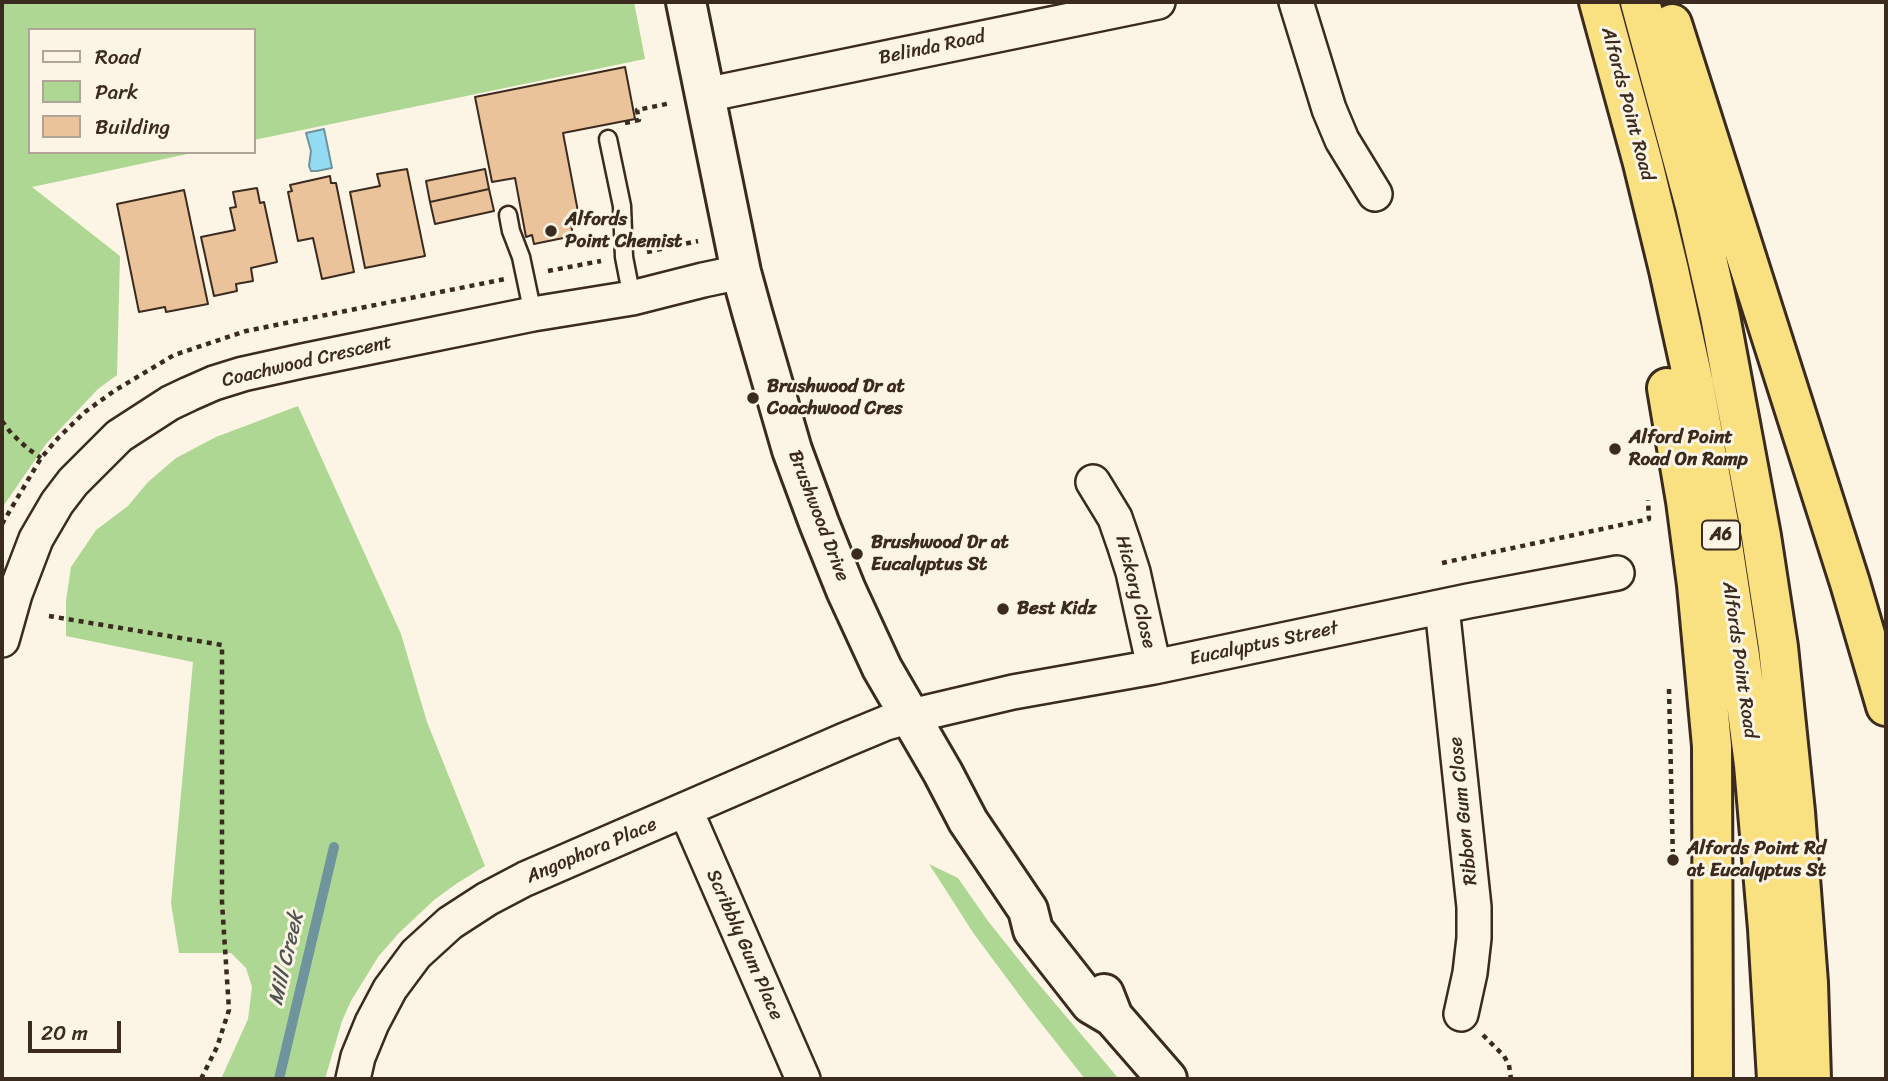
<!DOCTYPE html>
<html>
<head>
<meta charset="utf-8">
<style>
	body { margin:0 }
	#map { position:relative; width:1888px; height:1081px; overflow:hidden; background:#fcf5e5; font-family:Sriracha,sans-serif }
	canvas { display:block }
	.frame { position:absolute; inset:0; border:4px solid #3b2a1e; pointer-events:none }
	.legend { position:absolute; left:28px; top:28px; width:228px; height:126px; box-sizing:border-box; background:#fcf5e5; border:2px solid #afa495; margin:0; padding:9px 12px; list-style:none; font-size:21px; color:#3b2a1e }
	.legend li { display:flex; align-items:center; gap:14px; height:35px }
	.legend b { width:35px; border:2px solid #afa495 }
	.scale { position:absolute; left:28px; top:1021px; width:93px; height:32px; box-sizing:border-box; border:4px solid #3b2a1e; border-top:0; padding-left:9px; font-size:21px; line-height:24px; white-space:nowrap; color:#3b2a1e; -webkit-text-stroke:5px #fcf5e5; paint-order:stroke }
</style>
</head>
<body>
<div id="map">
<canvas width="1888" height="1081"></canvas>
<div class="frame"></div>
<ul class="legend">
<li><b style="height:9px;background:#fcf5e5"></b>Road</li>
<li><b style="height:19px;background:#aed794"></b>Park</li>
<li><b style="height:19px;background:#ebc39b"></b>Building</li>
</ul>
<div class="scale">20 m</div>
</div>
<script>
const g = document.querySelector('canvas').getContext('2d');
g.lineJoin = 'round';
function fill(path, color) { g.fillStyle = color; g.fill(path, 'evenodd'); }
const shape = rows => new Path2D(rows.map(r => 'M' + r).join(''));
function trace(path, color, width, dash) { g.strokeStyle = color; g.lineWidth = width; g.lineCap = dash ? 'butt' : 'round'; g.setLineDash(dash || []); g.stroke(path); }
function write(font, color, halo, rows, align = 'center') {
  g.font = font + ' Sriracha,sans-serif'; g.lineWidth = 6; g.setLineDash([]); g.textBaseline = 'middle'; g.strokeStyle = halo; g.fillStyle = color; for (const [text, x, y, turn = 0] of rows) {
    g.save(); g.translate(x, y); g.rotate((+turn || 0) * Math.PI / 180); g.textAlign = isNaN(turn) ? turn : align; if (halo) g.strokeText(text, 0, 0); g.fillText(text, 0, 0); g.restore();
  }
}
const green = shape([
	[2,2,634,2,645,59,254,140,254,30,30,30,30,152,197,152,32,187,120,256,117,375,98,389,46,444,2,508],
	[298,406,401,634,427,722,485,866,456,884,434,900,399,933,378,957,351,1001,342,1021,325,1079,221,1079,248,1019,252,987,246,968,231,953,179,953,171,903,193,662,66,636,66,601,71,567,96,530,128,506,148,482,176,458,216,437],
	[929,864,958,878,988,921,1031,975,1119,1079,1085,1079,1029,1008,974,934]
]);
const water = shape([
	[324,129,332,168,317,171,311,171,309,166,311,151,306,133,324,129]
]);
const stream = shape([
	[279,1079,334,847]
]);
const building = shape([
	[625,67,635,119,563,133,580,222,571,224,573,236,534,244,532,235,526,237,515,178,492,182,475,97,625,67],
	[407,169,425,256,365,268,350,192,380,186,377,174,407,169],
	[485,169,489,189,430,202,426,181,485,169],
	[330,176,331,183,336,183,354,272,322,279,313,238,298,241,288,192,292,191,290,185,330,176],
	[257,188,260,203,264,202,277,262,251,268,253,281,236,284,237,291,214,296,201,237,235,230,230,208,236,207,233,192,257,188],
	[489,189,494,211,435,224,430,202,489,189],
	[184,190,208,304,166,312,165,307,139,312,117,204,184,190]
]);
const path = shape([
	[625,123,639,120,637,110,671,103],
	[647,252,698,241],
	[548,271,601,261],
	[2,421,11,433,27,448,41,458],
	[2,524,41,458,59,437,85,412,114,391,174,355,246,331,505,279],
	[1442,563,1649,519,1648,500],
	[49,616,222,645,222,902,229,1010,217,1047,201,1079],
	[1669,689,1673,860],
	[1483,1035,1504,1056,1509,1065,1511,1079]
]);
const lane = shape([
	[608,139,622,206,624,257,632,298],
	[508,215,511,231,521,257,533,314]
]);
const street = shape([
	[1296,2,1329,109,1342,140,1375,194],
	[705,95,1158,2],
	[1093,482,1115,518,1124,544,1133,572,1154,667],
	[1442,607,1474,907,1474,938,1470,973,1461,1014],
	[2,640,15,594,36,539,57,503,73,482,119,436,170,403,189,394,214,383,243,374,302,361,533,314,632,298,703,280,741,272],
	[686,811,803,1079],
	[353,1079,358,1057,372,1023,390,989,416,954,450,923,487,899,525,879,845,740,886,723,911,716,1013,692,1154,667,1468,601,1617,573]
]);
const secondary = shape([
	[686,2,741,272,752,312,792,450,819,523,846,590,882,668,943,773,968,821,1028,910,1033,930,1091,1004,1113,1017],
	[1104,994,1113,1017,1167,1079]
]);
const highway = shape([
	[1599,2,1643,163,1669,270,1694,384,1723,545,1740,656,1754,765,1768,929,1777,1079],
	[1640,2,1695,206,1720,316,1761,536,1778,647,1795,812,1808,983,1811,1079],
	[1672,24,1850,583,1886,706],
	[1667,388,1686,501,1697,585,1712,746,1713,1079]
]);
const markers = [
	[551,231,7,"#3b2a1e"],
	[753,398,7,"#3b2a1e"],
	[1615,449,7,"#3b2a1e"],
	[857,554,7,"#3b2a1e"],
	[1003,609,7,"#3b2a1e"],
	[1673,860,7,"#3b2a1e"]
];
const shields = [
	[1721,535,38]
];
const shieldNames = [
	["A6",1721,535]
];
const streetNames = [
	["Belinda Road",932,48,-12],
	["Alfords Point Road",1627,104,75],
	["Coachwood Crescent",307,362,-13],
	["Brushwood Drive",818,516,69],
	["Hickory Close",1135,592,76],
	["Eucalyptus Street",1264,644,-12],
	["Alfords Point Road",1739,660,82],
	["Ribbon Gum Close",1464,811,-96],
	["Angophora Place",592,851,-23],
	["Scribbly Gum Place",744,945,66]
];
const poiNames = [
	["Alfords",565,220],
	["Point Chemist",565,242],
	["Brushwood Dr at",767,387],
	["Coachwood Cres",767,409],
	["Alford Point",1629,438],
	["Road On Ramp",1629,460],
	["Brushwood Dr at",871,543],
	["Eucalyptus St",871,565],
	["Best Kidz",1017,609],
	["Alfords Point Rd",1687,849],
	["at Eucalyptus St",1687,871]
];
const waterNames = [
	["Mill Creek",287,959,-77]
];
fill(green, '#aed794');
fill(water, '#92dbf3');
trace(water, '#6f949e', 2);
trace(stream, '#6f949e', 10);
fill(building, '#ebc39b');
trace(building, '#3b2a1e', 2);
trace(lane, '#3b2a1e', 21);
trace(street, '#3b2a1e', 38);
trace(secondary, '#3b2a1e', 44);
trace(highway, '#3b2a1e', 44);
trace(path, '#3b2a1e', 4.5, [5, 5]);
trace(lane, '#fcf5e5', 16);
trace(street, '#fcf5e5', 33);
trace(secondary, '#fcf5e5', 38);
trace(highway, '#f9e181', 38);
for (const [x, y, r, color] of markers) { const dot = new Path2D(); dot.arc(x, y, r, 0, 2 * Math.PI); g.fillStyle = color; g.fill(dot); trace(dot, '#fcf5e5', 2.5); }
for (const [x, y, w] of shields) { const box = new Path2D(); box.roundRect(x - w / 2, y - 14.5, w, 29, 5); g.fillStyle = '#fcf5e5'; g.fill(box); trace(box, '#3b2a1e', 2); }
write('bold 18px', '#3b2a1e', null, shieldNames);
write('19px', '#3b2a1e', '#fcf5e5', streetNames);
write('bold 19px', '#3b2a1e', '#fcf5e5', poiNames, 'left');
write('italic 21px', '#515653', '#fcf5e5', waterNames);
</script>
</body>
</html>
